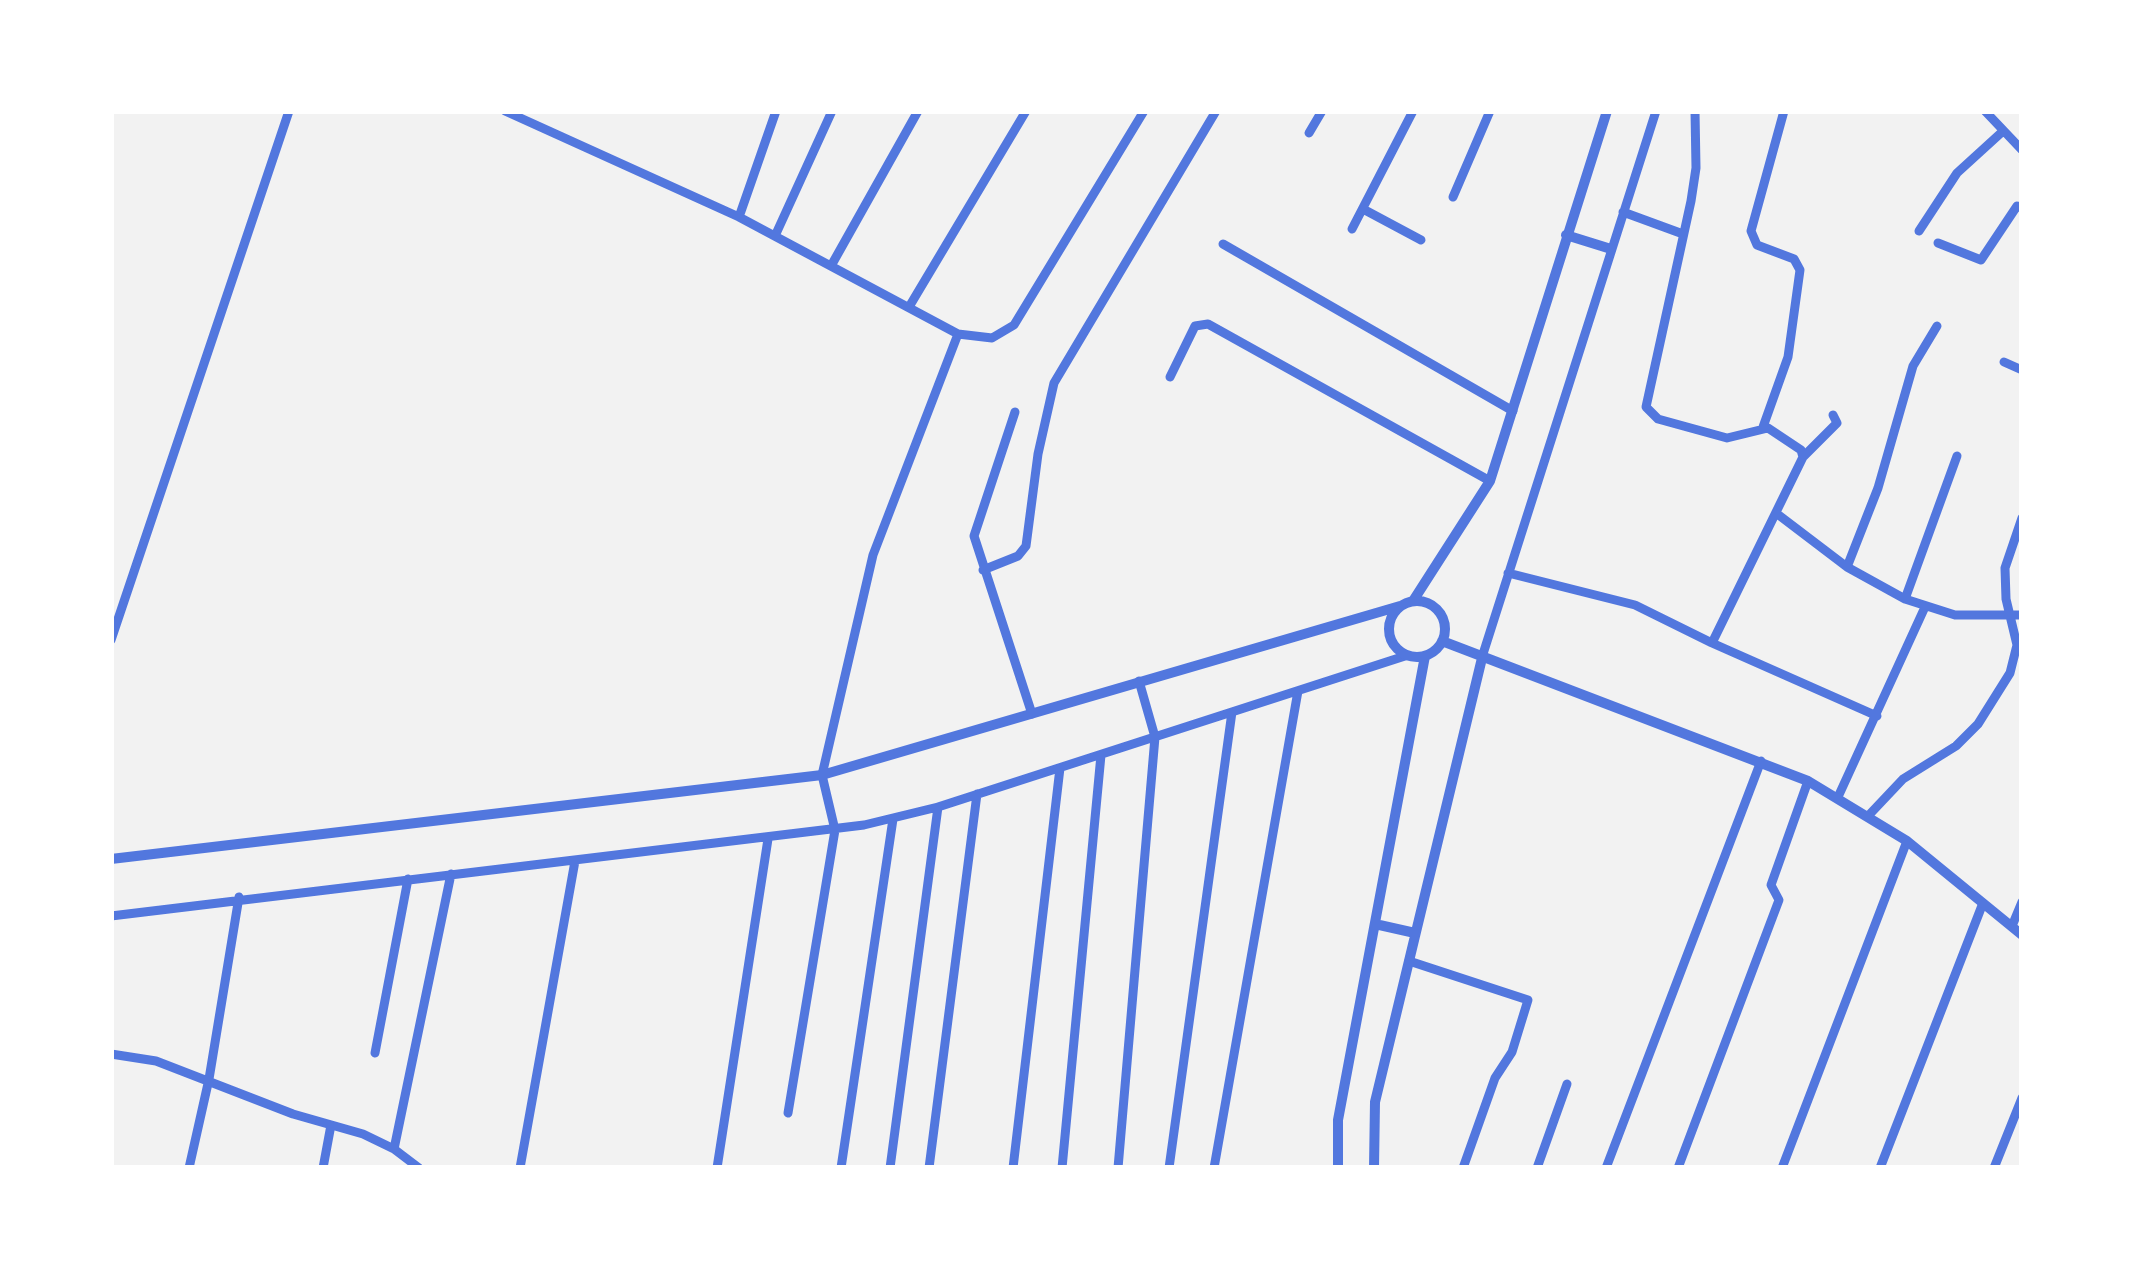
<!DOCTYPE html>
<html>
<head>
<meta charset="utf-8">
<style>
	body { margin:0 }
	#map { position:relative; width:2133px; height:1279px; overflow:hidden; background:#f2f2f2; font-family:"Fira Sans",sans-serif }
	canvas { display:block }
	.frame { position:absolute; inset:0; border:114px solid #fff; pointer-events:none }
</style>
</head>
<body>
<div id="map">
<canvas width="2133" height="1279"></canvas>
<div class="frame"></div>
</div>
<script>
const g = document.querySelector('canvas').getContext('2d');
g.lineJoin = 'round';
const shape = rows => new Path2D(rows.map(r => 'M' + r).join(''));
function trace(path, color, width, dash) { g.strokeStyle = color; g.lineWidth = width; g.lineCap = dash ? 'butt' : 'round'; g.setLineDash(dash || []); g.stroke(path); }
const minor = shape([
	[505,111,739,217,958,334,992,338,1014,325,1144,111],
	[1695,111,1696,168,1691,201,1646,407,1658,419,1727,438,1768,428,1801,450,1803,457,1712,643],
	[1985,111,2022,150],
	[1309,133,1322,111],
	[1453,197,1490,111],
	[1363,209,1421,240],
	[1623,212,1683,234],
	[739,217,776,111],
	[1352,229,1413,111],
	[1919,231,1957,173,2002,132],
	[775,236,832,111],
	[1938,243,1981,260,2017,206,2022,208],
	[1223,244,1513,411],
	[831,266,918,111],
	[909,307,1026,111],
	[2004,362,2022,370],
	[1170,377,1195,326,1208,324,1490,481],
	[1015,412,974,536,1032,714],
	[1763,427,1788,357,1800,270,1794,259,1757,245,1751,231,1784,111],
	[1803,457,1837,423,1833,415],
	[1776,513,1847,567,1905,599,1955,615,2022,615],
	[1847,567,1878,488,1913,366,1937,326],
	[983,570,1018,556,1026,546,1038,454,1054,383,1216,111],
	[1508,573,1635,605,1712,643,1877,716],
	[1905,599,1957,456],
	[111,640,289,111],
	[1483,654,1656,111],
	[1838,797,1925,607],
	[1869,815,1903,779,1956,746,1978,724,2010,673,2017,645,2006,599,2005,568,2022,518],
	[111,916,864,825,938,807,1405,656],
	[2012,926,2022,902],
	[1409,961,1528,1000,1512,1052,1495,1078,1463,1168],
	[375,1053,408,879],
	[111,1054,156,1061,293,1114,363,1134,394,1149,419,1168],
	[788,1113,835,830,822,775,873,555,958,334],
	[394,1149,451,874],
	[189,1168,209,1079,239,897],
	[323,1168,331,1125],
	[520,1168,575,861],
	[717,1168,768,839],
	[841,1168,893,819],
	[890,1168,938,807],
	[929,1168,977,794],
	[1013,1168,1060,768],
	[1062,1168,1101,755],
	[1118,1168,1155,737,1139,681],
	[1169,1168,1232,712],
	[1214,1168,1298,691],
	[1537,1168,1567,1084],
	[1606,1168,1761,761],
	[1678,1168,1779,900,1771,885,1808,781],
	[1782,1168,1907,841],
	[1880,1168,1983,903],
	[1994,1168,2022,1098]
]);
const tertiary = shape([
	[1566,235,1611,249],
	'1389 629a28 28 0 1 1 56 0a28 28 0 1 1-56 0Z',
	[1413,601,1490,481,1607,111],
	[1442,641,1808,781,1907,841,2022,935],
	[111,859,822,775,1400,606],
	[1375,924,1415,933],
	[1338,1168,1338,1120,1425,656],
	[1374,1168,1375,1102,1483,654]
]);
trace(minor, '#5277de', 9);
trace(tertiary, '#5277de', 10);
</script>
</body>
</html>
